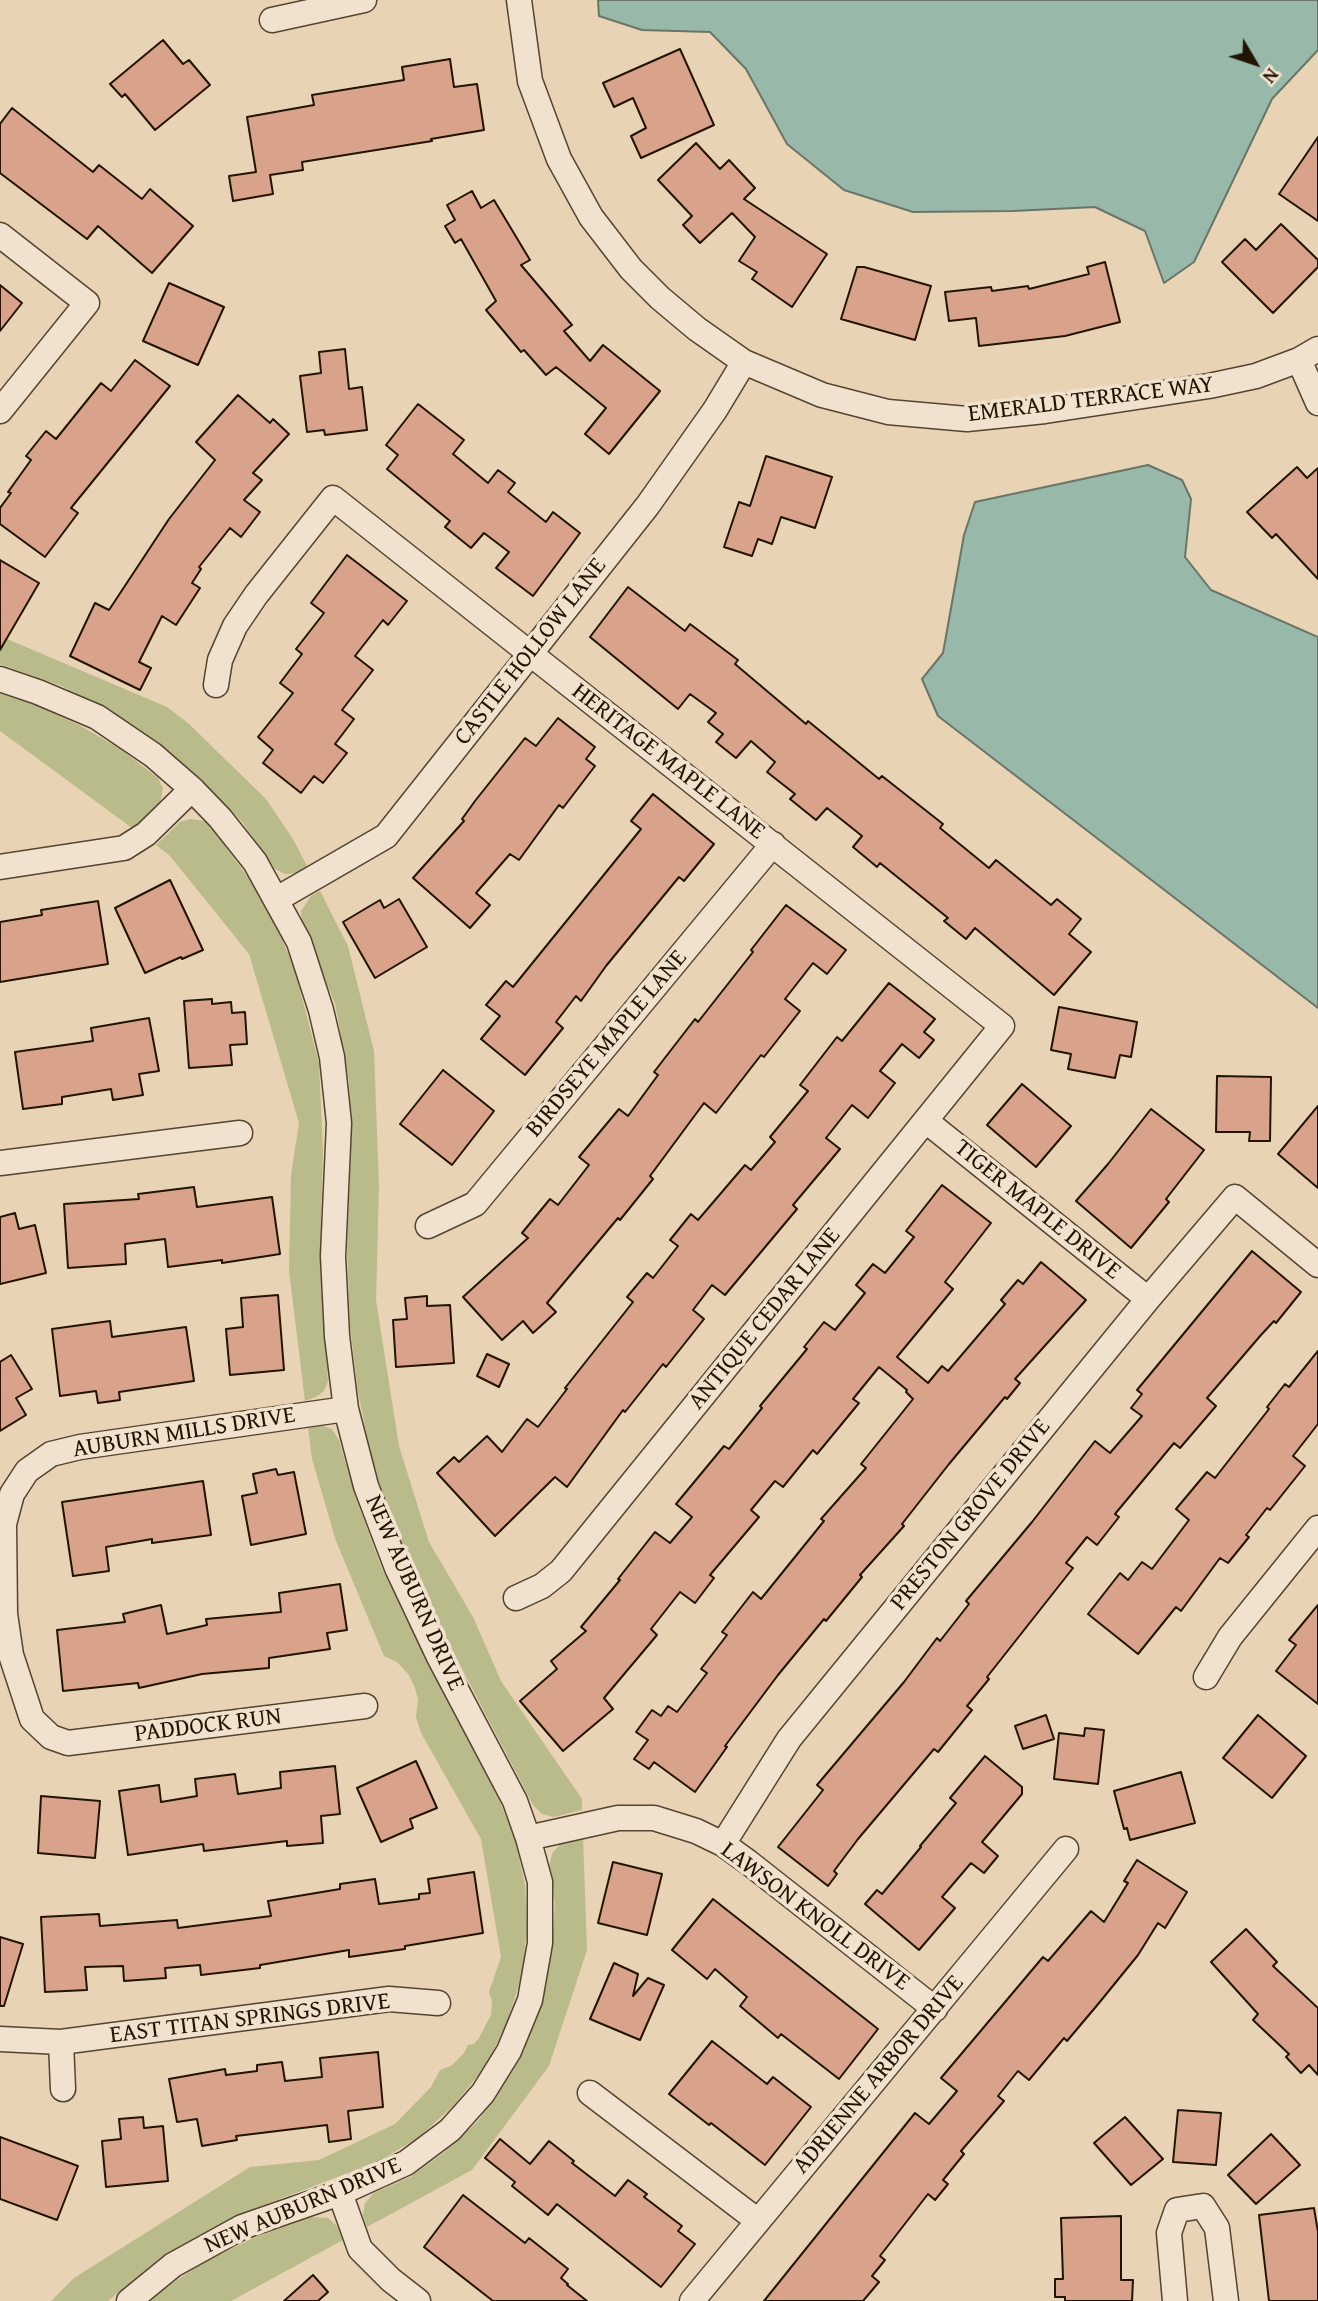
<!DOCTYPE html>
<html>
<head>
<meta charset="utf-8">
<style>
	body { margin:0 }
	#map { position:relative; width:1318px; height:2301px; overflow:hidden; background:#e9d3b5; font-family:"Gentium Book Plus",serif }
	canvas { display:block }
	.north { position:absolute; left:1220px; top:28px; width:70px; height:70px; -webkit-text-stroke:5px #f1e2cf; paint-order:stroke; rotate:129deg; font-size:19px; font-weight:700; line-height:28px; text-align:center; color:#221403 }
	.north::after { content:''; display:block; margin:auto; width:24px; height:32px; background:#221403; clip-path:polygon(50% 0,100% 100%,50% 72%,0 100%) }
</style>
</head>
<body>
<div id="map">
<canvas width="1318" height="2301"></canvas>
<div class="north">N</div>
</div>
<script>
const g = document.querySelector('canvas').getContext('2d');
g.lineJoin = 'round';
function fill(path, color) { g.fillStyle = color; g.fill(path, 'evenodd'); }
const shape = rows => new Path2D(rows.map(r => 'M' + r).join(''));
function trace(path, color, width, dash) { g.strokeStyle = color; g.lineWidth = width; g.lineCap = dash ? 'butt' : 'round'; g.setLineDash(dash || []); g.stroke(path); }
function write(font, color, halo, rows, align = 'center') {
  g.font = font + ' "Gentium Book Plus",serif'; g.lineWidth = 7; g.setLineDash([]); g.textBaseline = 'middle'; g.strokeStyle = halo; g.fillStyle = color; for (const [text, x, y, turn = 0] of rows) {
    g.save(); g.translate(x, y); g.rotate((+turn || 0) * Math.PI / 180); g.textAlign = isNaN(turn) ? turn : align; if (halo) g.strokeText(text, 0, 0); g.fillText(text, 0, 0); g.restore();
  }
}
const green = shape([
	[0,636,167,707,188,723,266,799,293,839,308,868,297,873,285,874,275,869,243,823,203,781,152,739,110,712,62,686,0,664],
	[0,693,36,705,79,725,119,748,158,778,163,788,161,799,154,811,141,823,132,828,0,731],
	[190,819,204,821,213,830,253,884,276,924,295,971,319,1063,323,1152,320,1265,328,1381,324,1391,316,1397,305,1401,289,1271,291,1175,299,1123,249,954,170,856,156,845,180,822],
	[320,891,348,946,374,1051,379,1186,376,1300,399,1446,429,1542,473,1617,501,1681,582,1799,582,1810,554,1817,542,1814,533,1805,425,1598,393,1523,371,1458,358,1392,350,1326,347,1246,351,1151,349,1081,335,1003,302,928,301,911,311,896],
	[320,1425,332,1429,339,1440,356,1498,382,1569,497,1795,515,1838,525,1885,527,1930,522,1975,507,2022,486,2066,453,2106,418,2138,377,2162,256,2208,207,2232,161,2257,108,2301,51,2301,74,2278,250,2167,319,2160,395,2124,431,2087,440,2070,451,2066,464,2053,468,2045,474,2044,479,2038,491,2015,492,2001,489,1992,501,1957,481,1839,421,1733,416,1717,418,1699,415,1688,409,1675,397,1662,384,1656,336,1541,312,1459,308,1427],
	[583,1836,587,1950,549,2066,472,2170,367,2227,363,2215,365,2203,374,2193,410,2177,442,2154,477,2122,500,2091,523,2053,542,2002,552,1948,555,1903,549,1867,552,1854,560,1844],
	[312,2217,328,2218,337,2226,343,2240,231,2301,147,2301,199,2265,253,2238]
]);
const water = shape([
	[598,0,1318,0,1318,50,1272,99,1194,262,1164,283,1145,231,1095,207,1013,211,913,212,844,190,787,144,746,69,710,32,642,30,599,16,598,0],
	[1148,465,1182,480,1191,499,1185,557,1211,590,1318,637,1318,1008,938,716,922,679,943,653,964,535,975,502,1148,465]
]);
const building = shape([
	[163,40,183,64,189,60,210,85,155,130,125,94,122,97,110,84,163,40],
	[680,49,714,125,641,158,631,136,646,128,633,98,614,107,603,83,680,49],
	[450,59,454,87,477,84,484,130,431,139,432,141,302,162,303,170,270,175,273,194,233,201,229,176,256,172,247,117,314,105,312,95,404,80,402,67,450,59],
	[12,108,93,172,99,165,142,199,150,189,193,226,152,273,98,226,87,239,0,173,0,124,12,108],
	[1318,137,1318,221,1279,194,1318,137],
	[696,143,720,169,729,160,755,188,744,199,827,254,792,307,752,279,757,272,739,261,755,237,732,213,700,243,683,225,692,216,658,180,696,143],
	[472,191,481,208,494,200,530,260,521,265,572,325,564,331,590,361,603,345,660,391,609,454,585,434,606,408,556,367,546,375,524,350,521,352,486,310,496,301,461,239,455,243,445,226,455,220,447,205,472,191],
	[1281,224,1318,260,1318,267,1273,313,1222,262,1245,239,1256,250,1281,224],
	[1105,262,1120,322,1065,336,979,346,976,318,949,321,945,292,991,287,992,291,1028,286,1029,289,1089,274,1087,267,1105,262],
	[857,267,864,267,931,286,915,340,841,319,857,267],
	[169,283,224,307,198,365,143,341,169,283],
	[0,285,22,303,0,331,0,285],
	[345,349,349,389,362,387,367,430,325,435,324,430,307,432,300,376,321,373,319,352,345,349],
	[135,360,170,386,71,508,78,513,45,557,0,524,0,508,11,493,8,492,31,460,26,456,46,431,56,439,101,383,111,391,135,360],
	[238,395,270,423,273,419,289,434,253,473,262,480,244,500,260,512,241,537,230,528,199,567,201,569,192,583,200,588,176,625,162,616,139,662,151,668,140,690,70,656,95,603,109,610,169,519,215,460,196,442,238,395],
	[418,404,464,440,453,454,488,483,498,470,515,483,508,492,546,522,553,512,580,533,533,596,496,568,509,552,484,533,471,548,445,527,450,521,387,469,398,455,386,445,418,404],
	[766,456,832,477,815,528,781,517,772,544,758,539,752,556,724,547,739,502,750,506,766,456],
	[1297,467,1307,478,1318,468,1318,579,1276,534,1272,538,1247,512,1297,467],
	[347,555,407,601,388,625,383,620,355,656,373,670,342,710,354,719,335,744,347,753,323,783,314,776,301,793,263,763,273,750,258,737,293,693,280,683,302,654,296,649,324,613,311,603,347,555],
	[0,560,39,583,0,650,0,560],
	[628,587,685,631,690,624,738,660,735,664,806,724,808,721,879,779,882,776,943,824,940,828,989,868,996,860,1051,905,1057,899,1081,919,1069,934,1091,952,1054,995,975,928,966,939,944,921,948,918,880,863,877,867,853,847,862,836,827,808,816,820,790,799,795,794,767,772,775,762,751,741,736,758,716,742,723,734,708,722,716,713,690,694,678,709,590,637,628,587],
	[558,718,595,747,586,759,595,766,563,808,559,805,519,860,510,854,476,893,490,905,470,928,413,878,464,821,462,819,475,801,525,738,536,746,558,718],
	[653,794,714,844,684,881,679,877,606,966,581,1001,576,996,556,1022,563,1028,525,1075,481,1039,500,1016,486,1005,506,981,513,987,641,829,631,821,653,794],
	[170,880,203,950,182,959,181,957,145,973,115,908,170,880],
	[399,899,427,947,375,978,343,922,380,900,384,908,399,899],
	[98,901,108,964,0,982,0,922,42,915,41,910,98,901],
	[786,905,846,950,827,974,813,963,785,999,800,1011,764,1057,761,1055,716,1113,704,1103,650,1176,653,1179,620,1220,618,1218,547,1303,556,1312,533,1333,523,1321,502,1340,463,1297,528,1238,522,1233,550,1199,558,1205,589,1165,579,1157,619,1109,628,1116,658,1075,654,1072,695,1019,698,1022,753,952,751,950,786,905],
	[889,983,935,1019,924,1032,934,1040,919,1058,902,1044,880,1071,895,1083,868,1118,852,1105,826,1138,840,1149,793,1205,797,1209,725,1295,712,1285,693,1310,704,1319,666,1367,663,1364,625,1412,623,1410,567,1487,555,1477,495,1536,437,1473,454,1457,459,1462,487,1436,502,1452,527,1419,538,1427,567,1389,565,1388,633,1302,627,1297,647,1273,653,1278,678,1246,670,1240,691,1214,698,1220,745,1165,751,1170,775,1142,770,1137,808,1091,800,1085,837,1037,842,1041,889,983],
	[212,999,212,1004,231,1002,232,1013,245,1012,247,1044,230,1045,232,1065,189,1068,184,1001,212,999],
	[1059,1007,1137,1022,1131,1057,1120,1055,1115,1078,1068,1069,1071,1054,1051,1050,1059,1007],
	[149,1018,159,1071,139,1074,143,1095,113,1100,111,1089,62,1097,62,1104,23,1109,15,1052,93,1041,91,1028,149,1018],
	[443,1070,494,1111,452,1165,400,1124,443,1070],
	[1217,1076,1271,1077,1270,1141,1249,1141,1250,1132,1216,1132,1217,1076],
	[1022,1084,1071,1126,1036,1167,987,1125,1022,1084],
	[1318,1106,1318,1188,1278,1154,1318,1106],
	[1151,1109,1204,1150,1166,1199,1169,1202,1131,1248,1076,1201,1108,1164,1151,1109],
	[942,1185,991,1223,945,1282,953,1289,897,1357,928,1383,942,1366,948,1371,1005,1304,1001,1300,1018,1280,1023,1284,1041,1262,1086,1300,1015,1379,1020,1383,1007,1399,1005,1397,949,1464,902,1524,904,1526,860,1575,862,1577,826,1621,824,1619,778,1675,725,1746,727,1747,695,1792,654,1762,649,1769,634,1759,648,1740,636,1732,652,1710,661,1716,668,1706,677,1712,707,1673,701,1669,727,1635,722,1632,753,1592,761,1599,824,1521,821,1519,866,1468,861,1464,913,1399,906,1392,907,1390,879,1367,853,1399,859,1403,817,1454,813,1450,783,1487,775,1481,751,1510,759,1517,710,1575,714,1578,695,1603,680,1592,651,1629,657,1635,604,1698,613,1709,563,1751,520,1701,557,1669,551,1661,586,1631,581,1627,620,1580,618,1579,655,1532,670,1543,692,1517,676,1504,724,1446,729,1449,762,1408,760,1406,807,1349,804,1347,824,1322,835,1330,865,1293,856,1285,873,1264,885,1273,914,1237,906,1231,942,1185],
	[194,1187,197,1207,272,1197,280,1254,222,1263,222,1260,168,1267,165,1239,125,1244,126,1264,68,1268,64,1204,139,1199,138,1194,194,1187],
	[15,1213,19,1229,35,1225,46,1273,0,1284,0,1217,15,1213],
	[1252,1251,1301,1292,1276,1323,1274,1321,1261,1335,1207,1398,1216,1406,1180,1448,1174,1443,1115,1514,1119,1517,1097,1545,1087,1537,1066,1563,1073,1568,987,1677,989,1679,967,1706,972,1710,938,1752,934,1749,858,1839,834,1871,837,1874,828,1886,778,1847,823,1790,817,1785,904,1682,937,1638,940,1641,969,1604,966,1601,1032,1522,1095,1441,1110,1453,1142,1416,1131,1408,1142,1394,1137,1390,1252,1251],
	[278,1295,284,1370,230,1375,226,1329,243,1327,241,1298,278,1295],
	[427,1296,427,1306,450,1305,454,1363,396,1367,393,1320,407,1319,405,1298,427,1296],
	[110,1321,112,1337,186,1327,194,1381,119,1392,120,1400,98,1403,96,1391,60,1396,52,1329,110,1321],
	[1318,1351,1318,1424,1293,1456,1305,1466,1270,1510,1267,1508,1246,1535,1249,1537,1228,1563,1220,1558,1181,1611,1176,1607,1138,1654,1088,1614,1120,1573,1128,1580,1142,1562,1152,1569,1189,1520,1176,1509,1207,1472,1215,1478,1269,1409,1267,1407,1285,1384,1289,1387,1318,1351],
	[487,1354,509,1364,499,1387,477,1376,487,1354],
	[11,1355,32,1389,16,1398,26,1415,0,1431,0,1362,11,1355],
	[276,1469,278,1475,294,1472,306,1534,251,1545,242,1496,257,1493,253,1474,276,1469],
	[203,1481,211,1535,152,1543,152,1539,106,1547,109,1571,73,1576,62,1502,203,1481],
	[340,1584,347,1630,327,1633,330,1649,269,1658,269,1668,202,1674,139,1688,138,1683,63,1691,57,1630,125,1622,123,1614,161,1605,167,1634,207,1625,206,1619,281,1612,279,1593,340,1584],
	[1318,1605,1318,1704,1276,1671,1296,1645,1289,1640,1318,1605],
	[1046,1715,1054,1739,1023,1749,1015,1726,1046,1715],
	[1258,1715,1306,1756,1272,1798,1223,1758,1258,1715],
	[1085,1728,1104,1730,1098,1784,1054,1779,1059,1733,1084,1736,1085,1728],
	[985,1756,1022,1787,1022,1794,982,1842,998,1856,984,1873,971,1863,942,1897,955,1908,919,1950,865,1904,877,1890,882,1894,921,1847,920,1846,956,1803,950,1798,985,1756],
	[416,1761,437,1808,410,1819,413,1828,381,1842,357,1788,416,1761],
	[335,1766,340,1814,321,1816,323,1843,287,1846,287,1841,204,1851,203,1844,128,1855,119,1791,159,1785,161,1802,197,1796,195,1779,235,1774,238,1794,281,1788,280,1772,335,1766],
	[1181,1772,1195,1823,1130,1840,1127,1828,1124,1829,1114,1791,1181,1772],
	[41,1796,100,1801,95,1858,38,1853,41,1796],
	[1137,1860,1187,1892,1165,1928,1158,1923,1138,1955,1099,2003,1067,2041,1064,2038,1029,2080,1018,2071,998,2096,1004,2101,961,2151,964,2154,943,2180,948,2184,935,2200,928,2194,880,2256,885,2260,872,2276,879,2282,863,2301,764,2301,915,2113,929,2124,957,2091,941,2078,1043,1957,1048,1961,1091,1911,1104,1922,1128,1883,1124,1881,1137,1860],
	[613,1862,662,1874,647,1935,598,1923,613,1862],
	[474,1872,483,1933,405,1946,405,1949,349,1957,349,1950,260,1965,260,1968,201,1975,200,1965,165,1968,166,1978,124,1981,123,1966,85,1967,87,1990,45,1992,41,1917,99,1914,100,1926,177,1920,178,1928,271,1916,268,1901,340,1889,340,1884,375,1879,379,1904,419,1899,419,1894,430,1893,428,1879,474,1872],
	[713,1899,878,2029,839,2079,781,2034,778,2038,740,2006,747,1997,715,1969,707,1979,672,1950,713,1899],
	[1246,1929,1277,1962,1273,1966,1318,2008,1318,2075,1309,2065,1301,2073,1286,2057,1289,2054,1253,2020,1258,2014,1211,1962,1246,1929],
	[0,1937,23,1944,4,2006,0,2006,0,1937],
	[614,1963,638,1974,633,1996,648,1978,664,1985,640,2040,590,2019,614,1963],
	[712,2041,767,2084,773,2077,811,2107,765,2165,711,2123,709,2125,669,2094,712,2041],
	[378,2052,383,2107,348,2111,351,2139,329,2142,327,2125,236,2136,237,2140,202,2146,197,2119,177,2122,169,2079,225,2069,226,2075,257,2071,257,2065,282,2062,285,2081,322,2077,320,2058,378,2052],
	[1178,2110,1221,2113,1216,2165,1173,2162,1178,2110],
	[143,2117,144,2128,163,2126,168,2181,106,2187,102,2141,121,2139,119,2119,143,2117],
	[1125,2117,1163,2159,1131,2185,1094,2143,1125,2117],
	[1271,2134,1300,2165,1256,2204,1228,2175,1271,2134],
	[0,2137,78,2166,57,2220,0,2199,0,2137],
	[500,2139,530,2164,549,2141,574,2161,572,2163,615,2196,628,2180,647,2194,644,2197,682,2226,678,2231,695,2244,661,2287,557,2204,548,2215,512,2186,515,2182,485,2158,500,2139],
	[463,2195,525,2243,529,2238,568,2269,561,2278,568,2284,567,2285,587,2301,493,2301,424,2247,463,2195],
	[1314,2208,1318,2232,1318,2301,1269,2301,1259,2215,1314,2208],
	[1121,2216,1121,2280,1133,2280,1132,2301,1065,2301,1065,2297,1055,2297,1055,2279,1063,2279,1061,2218,1121,2216],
	[313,2275,328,2292,318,2301,284,2301,313,2275]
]);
const minor = shape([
	[519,0,530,81,559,159,591,217,631,269,660,298,697,329,744,362,822,395,888,412,967,419,1045,411,1209,386,1256,376,1299,360,1318,349],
	[272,20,364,0],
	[0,235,87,303,0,411],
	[1299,360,1318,403],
	[0,679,38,692,97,717,153,755,192,789,220,818,255,862,299,942,321,1010,332,1057,339,1123,333,1256,337,1336,346,1409,366,1486,397,1568,439,1657,515,1801,528,1838,540,1882,540,1943,530,2000,509,2051,483,2093,450,2130,406,2163,340,2193,242,2227,173,2265,129,2301],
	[216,685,220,660,235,626,256,595,333,498,1002,1026,561,1571,542,1586,516,1598],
	[0,867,124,848,146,834,192,789],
	[277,899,386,836,648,505,715,410,744,362],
	[926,1121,1148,1299],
	[0,1163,240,1133],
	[428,1226,475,1204,773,844],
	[346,1409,80,1447,51,1454,27,1471,12,1494,4,1524,5,1614,11,1655,32,1719,51,1737,68,1743,365,1706],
	[1206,1677,1230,1637,1318,1528],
	[528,1838,618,1818,654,1818,696,1831,723,1844,748,1862,935,2009],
	[723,1844,789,1739,1148,1299,1235,1197,1318,1265],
	[0,2039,61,2042,389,1999,438,2003],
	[61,2042,63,2089],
	[590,2093,758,2221],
	[340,2193,360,2249,391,2280,418,2301],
	[692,2301,1066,1849],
	[1175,2301,1169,2233,1177,2210,1203,2206,1217,2228,1226,2301]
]);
const streetNames = [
	["EMERALD TERRACE WAY",1091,400,-7],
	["CASTLE HOLLOW LANE",531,652,-52],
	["HERITAGE MAPLE LANE",668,762,38],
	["BIRDSEYE MAPLE LANE",607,1044,-50],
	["TIGER MAPLE DRIVE",1037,1210,39],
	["ANTIQUE CEDAR LANE",765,1319,-51],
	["AUBURN MILLS DRIVE",184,1433,-9],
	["PRESTON GROVE DRIVE",971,1515,-51],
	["NEW AUBURN DRIVE",414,1593,66],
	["PADDOCK RUN",208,1726,-7],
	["LAWSON KNOLL DRIVE",815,1917,37],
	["EAST TITAN SPRINGS DRIVE",250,2019,-7],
	["ADRIENNE ARBOR DRIVE",879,2075,-50],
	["NEW AUBURN DRIVE",303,2206,-23]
];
fill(green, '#babb8b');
fill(water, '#98b8aa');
trace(water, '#697667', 2);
fill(building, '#d9a28a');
trace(building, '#221403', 2);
trace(minor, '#544430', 27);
trace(minor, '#f1e2cf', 24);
write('24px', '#221403', '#f1e2cf', streetNames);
</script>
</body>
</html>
